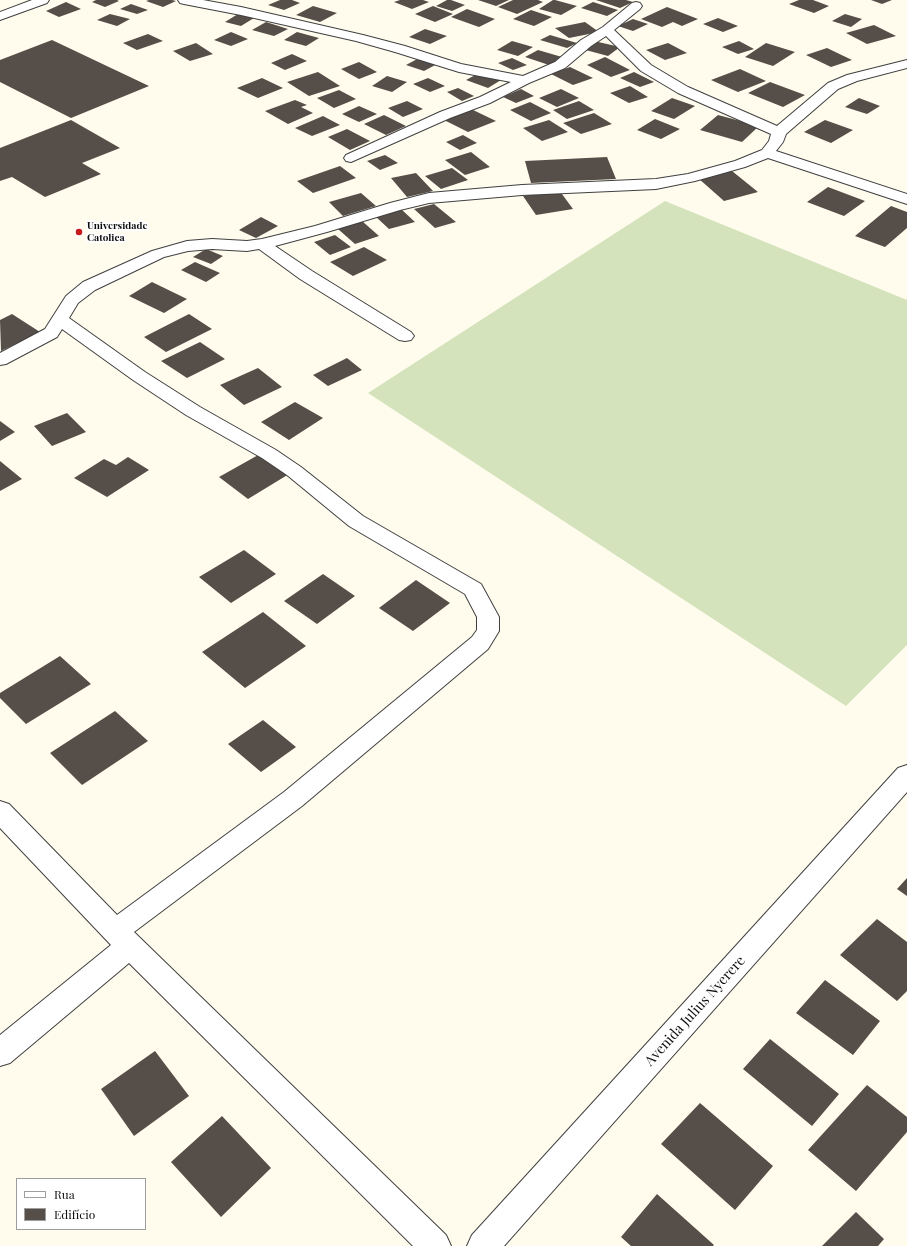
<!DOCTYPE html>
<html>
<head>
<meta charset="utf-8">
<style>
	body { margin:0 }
	#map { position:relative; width:907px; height:1246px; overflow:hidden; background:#fffced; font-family:"Playfair Display",serif }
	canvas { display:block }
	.legend { position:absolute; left:16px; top:1178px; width:130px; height:52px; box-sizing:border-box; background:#fff; border:1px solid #9e9e9e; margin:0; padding:5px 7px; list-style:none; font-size:12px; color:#0d0d0d }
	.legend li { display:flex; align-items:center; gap:8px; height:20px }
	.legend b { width:20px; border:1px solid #9e9e9e }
</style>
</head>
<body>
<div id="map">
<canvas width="907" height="1246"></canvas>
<ul class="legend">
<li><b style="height:5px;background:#fff"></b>Rua</li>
<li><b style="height:11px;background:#564e48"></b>Edifício</li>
</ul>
</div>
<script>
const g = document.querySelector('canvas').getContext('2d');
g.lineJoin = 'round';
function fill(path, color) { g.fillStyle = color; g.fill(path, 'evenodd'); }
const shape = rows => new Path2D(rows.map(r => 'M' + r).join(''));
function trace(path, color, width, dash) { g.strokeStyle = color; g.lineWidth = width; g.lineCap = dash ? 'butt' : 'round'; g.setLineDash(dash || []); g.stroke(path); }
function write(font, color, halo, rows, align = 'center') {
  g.font = font + ' "Playfair Display",serif'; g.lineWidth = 4; g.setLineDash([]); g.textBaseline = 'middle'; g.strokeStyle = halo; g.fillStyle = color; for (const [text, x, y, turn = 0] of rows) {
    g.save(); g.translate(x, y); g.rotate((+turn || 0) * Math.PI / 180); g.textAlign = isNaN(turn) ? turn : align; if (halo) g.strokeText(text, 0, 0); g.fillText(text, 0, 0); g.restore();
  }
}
const cemetery = shape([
	[665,201,907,300,907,645,846,706,368,393]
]);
const building = shape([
	[96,0,117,0,119,1,105,7,92,2],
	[149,0,172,0,176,1,163,7,146,1],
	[280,0,292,0,300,3,284,10,268,5],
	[400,0,423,0,429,2,412,9,394,2],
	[447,0,451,0,465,5,452,11,436,6],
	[478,0,509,0,496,6],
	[513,0,538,0,543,2,517,14,498,7],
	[553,0,555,0,577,6,561,15,539,9],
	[596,0,626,0,633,2,620,8],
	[799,0,813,0,829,6,814,13,789,4],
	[871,0,892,0,882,4],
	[66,2,81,9,59,17,46,11],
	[593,2,618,10,607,16,581,8],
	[131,4,148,10,137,14,120,9],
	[313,6,337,13,320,22,296,15],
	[433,6,453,14,435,22,415,14],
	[667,7,698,19,682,26,673,22,662,27,641,19],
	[467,9,495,19,479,27,451,17],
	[531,10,552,17,534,26,513,19],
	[110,14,130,19,117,26,97,20],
	[238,14,254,18,241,26,225,22],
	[845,14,862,19,851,27,832,21],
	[718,18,738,26,723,32,703,24],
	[633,19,648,24,633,31,618,26],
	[266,22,288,29,274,36,252,30],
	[585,22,599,32,569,38,555,28],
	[874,25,896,36,867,44,846,33],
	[425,29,447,36,430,44,409,37],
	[231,32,248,39,231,46,214,40],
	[297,32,319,38,306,46,284,40],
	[148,34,163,41,137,50,123,43],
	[550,35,577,43,567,48,540,40],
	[52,40,149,86,71,118,0,82,0,60],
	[512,41,533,47,518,56,497,50],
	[594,41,620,47,608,56,582,49],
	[739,41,754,49,738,54,722,47],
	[196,43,213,54,190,61,173,51],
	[668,43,687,53,665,60,646,50],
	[766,43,795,52,773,66,745,57],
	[827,48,852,60,831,67,806,55],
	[538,50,562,57,549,65,525,57],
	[292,54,307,61,285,70,271,63],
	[421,57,439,63,424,71,406,65],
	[605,57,630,70,611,77,587,65],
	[512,58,527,65,513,70,498,63],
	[359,62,377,72,359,79,341,69],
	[570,67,593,78,573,85,551,74],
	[740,69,766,81,738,92,711,80],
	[318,72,340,86,309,96,287,82],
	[634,72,654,82,640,87,620,78],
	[479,73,501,80,488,88,466,80],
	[387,76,407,82,392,92,372,86],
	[262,78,283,88,258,98,237,88],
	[428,78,445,86,430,92,413,84],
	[770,82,805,95,783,107,748,93],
	[630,86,648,97,629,103,610,93],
	[458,88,474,96,462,101,447,92],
	[521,89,534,96,516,103,503,97],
	[561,89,579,98,557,107,539,98],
	[339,90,356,99,334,108,317,98],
	[672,98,695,106,674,119,651,111],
	[859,98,880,106,867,114,845,107],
	[295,100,307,105,301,107,313,113,288,124,265,111],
	[407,101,423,109,403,117,388,108],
	[579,101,594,110,567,119,553,110],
	[530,102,551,113,531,121,510,110],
	[359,106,377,114,359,122,342,114],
	[471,109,496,121,468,132,444,120],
	[594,113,612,124,581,134,563,123],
	[384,115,406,126,386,135,364,124],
	[718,115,759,126,742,142,700,130],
	[323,116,340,125,312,136,295,128],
	[655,119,680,129,661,139,637,130],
	[71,120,120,148,82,163,101,174,45,197,12,177,0,181,0,148],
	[549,120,568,132,542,141,523,128],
	[825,120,853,130,831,143,804,132],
	[347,129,370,141,350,150,328,137],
	[463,135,477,143,460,150,446,142],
	[471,152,490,167,465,175,445,160],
	[385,155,398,163,380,170,367,161],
	[607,157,616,179,531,183,525,161],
	[340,166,356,178,313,193,297,181],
	[452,168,468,180,441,189,425,176],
	[732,171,758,192,724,201,698,178],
	[416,173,433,191,407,197,391,178],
	[828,187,865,201,844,216,807,202],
	[559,190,573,209,536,215,523,196],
	[361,193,376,206,343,216,329,202],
	[434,204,456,222,435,228,414,209],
	[891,206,907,212,907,228,885,247,855,236],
	[401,209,415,222,389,229,375,216],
	[261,217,278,226,256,238,239,230],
	[362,221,379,236,355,244,338,229],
	[335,235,351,247,330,255,314,242],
	[364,247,387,260,353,276,330,262],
	[206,249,223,256,211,264,193,257],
	[195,262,220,273,206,282,181,270],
	[152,282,187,299,164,313,129,296],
	[12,314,40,332,1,351,0,320],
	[189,314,212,329,166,352,144,337],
	[200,342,225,359,187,378,161,361],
	[347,358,362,370,328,386,313,375],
	[258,368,282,387,244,405,220,385],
	[295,402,323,418,289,440,261,422],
	[67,413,86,432,52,446,34,426],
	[0,421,15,432,0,441],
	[260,454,289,474,248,499,219,477],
	[128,457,149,470,107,497,74,478,104,459,116,465],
	[0,461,22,479,0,491],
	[244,550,276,574,231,603,199,577],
	[323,574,355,596,317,624,284,601],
	[416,580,450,603,413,631,379,608],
	[263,612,306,646,245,688,202,652],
	[60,656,91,684,26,724,0,698,0,693],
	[115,711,148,741,82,785,50,753],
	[263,720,296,747,261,772,228,744],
	[907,878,907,896,897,889],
	[877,919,907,942,907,991,897,1001,840,955],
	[825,980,880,1021,853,1055,796,1013],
	[770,1039,839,1094,812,1126,743,1069],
	[155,1051,189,1096,134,1136,101,1089],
	[867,1085,907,1117,907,1132,856,1191,808,1150],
	[700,1103,773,1166,735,1210,661,1144],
	[222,1116,271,1168,221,1217,171,1162],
	[657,1194,714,1245,713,1246,631,1246,621,1237],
	[856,1212,884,1239,878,1246,822,1246]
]);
const minor = shape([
	[32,0,49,0,47,3,0,20,0,12,32,0],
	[178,0,203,0,241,7,363,35,405,46,461,64,523,76,555,62,581,40,603,27,632,3,636,2,640,3,642,6,640,9,614,30,651,65,688,87,777,126,828,83,847,75,907,60,907,68,857,81,838,89,786,134,783,142,776,151,907,194,907,204,768,158,745,167,695,181,656,189,522,195,429,203,400,210,327,232,275,246,312,271,411,332,414,336,411,340,405,341,399,340,300,279,259,249,247,251,212,249,188,251,164,257,95,290,78,303,69,318,145,372,200,407,276,450,301,467,363,516,481,584,499,617,499,631,488,649,302,806,134,932,446,1235,451,1246,413,1246,129,963,10,1063,0,1066,0,1035,111,945,0,828,0,801,9,804,117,915,284,792,472,637,477,630,477,617,465,594,349,526,287,475,262,458,186,415,133,380,62,329,57,337,6,364,0,365,0,353,45,329,66,296,83,282,152,251,187,241,212,239,247,241,262,239,315,226,390,203,429,193,522,185,656,179,688,174,735,161,762,150,769,141,771,134,678,93,641,71,606,36,591,46,565,68,529,83,490,103,450,118,351,162,346,161,344,158,346,155,440,112,480,97,511,82,459,72,395,52,356,41,241,15,184,4,180,3,178,0]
]);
const tertiary = shape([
	[907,765,907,792,504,1246,467,1246,472,1235,898,768,907,765]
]);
const markers = [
	[79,232,4,"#c91819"]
];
const farPoinames = [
	["Universidade",87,226],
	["Catolica",87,238]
];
const nearStreetnames = [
	["Avenida Julius Nyerere",695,1011,-48]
];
fill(cemetery, '#d5e3bc');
fill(building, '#564e48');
trace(minor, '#404040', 2);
trace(tertiary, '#404040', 2);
fill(minor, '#fff');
fill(tertiary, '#fff');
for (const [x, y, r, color] of markers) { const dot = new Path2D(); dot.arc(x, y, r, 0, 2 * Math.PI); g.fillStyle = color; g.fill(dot); trace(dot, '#fff', 1.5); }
write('bold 10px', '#0d0d0d', '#fff', farPoinames, 'left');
write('14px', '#0d0d0d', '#fff', nearStreetnames);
</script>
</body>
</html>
